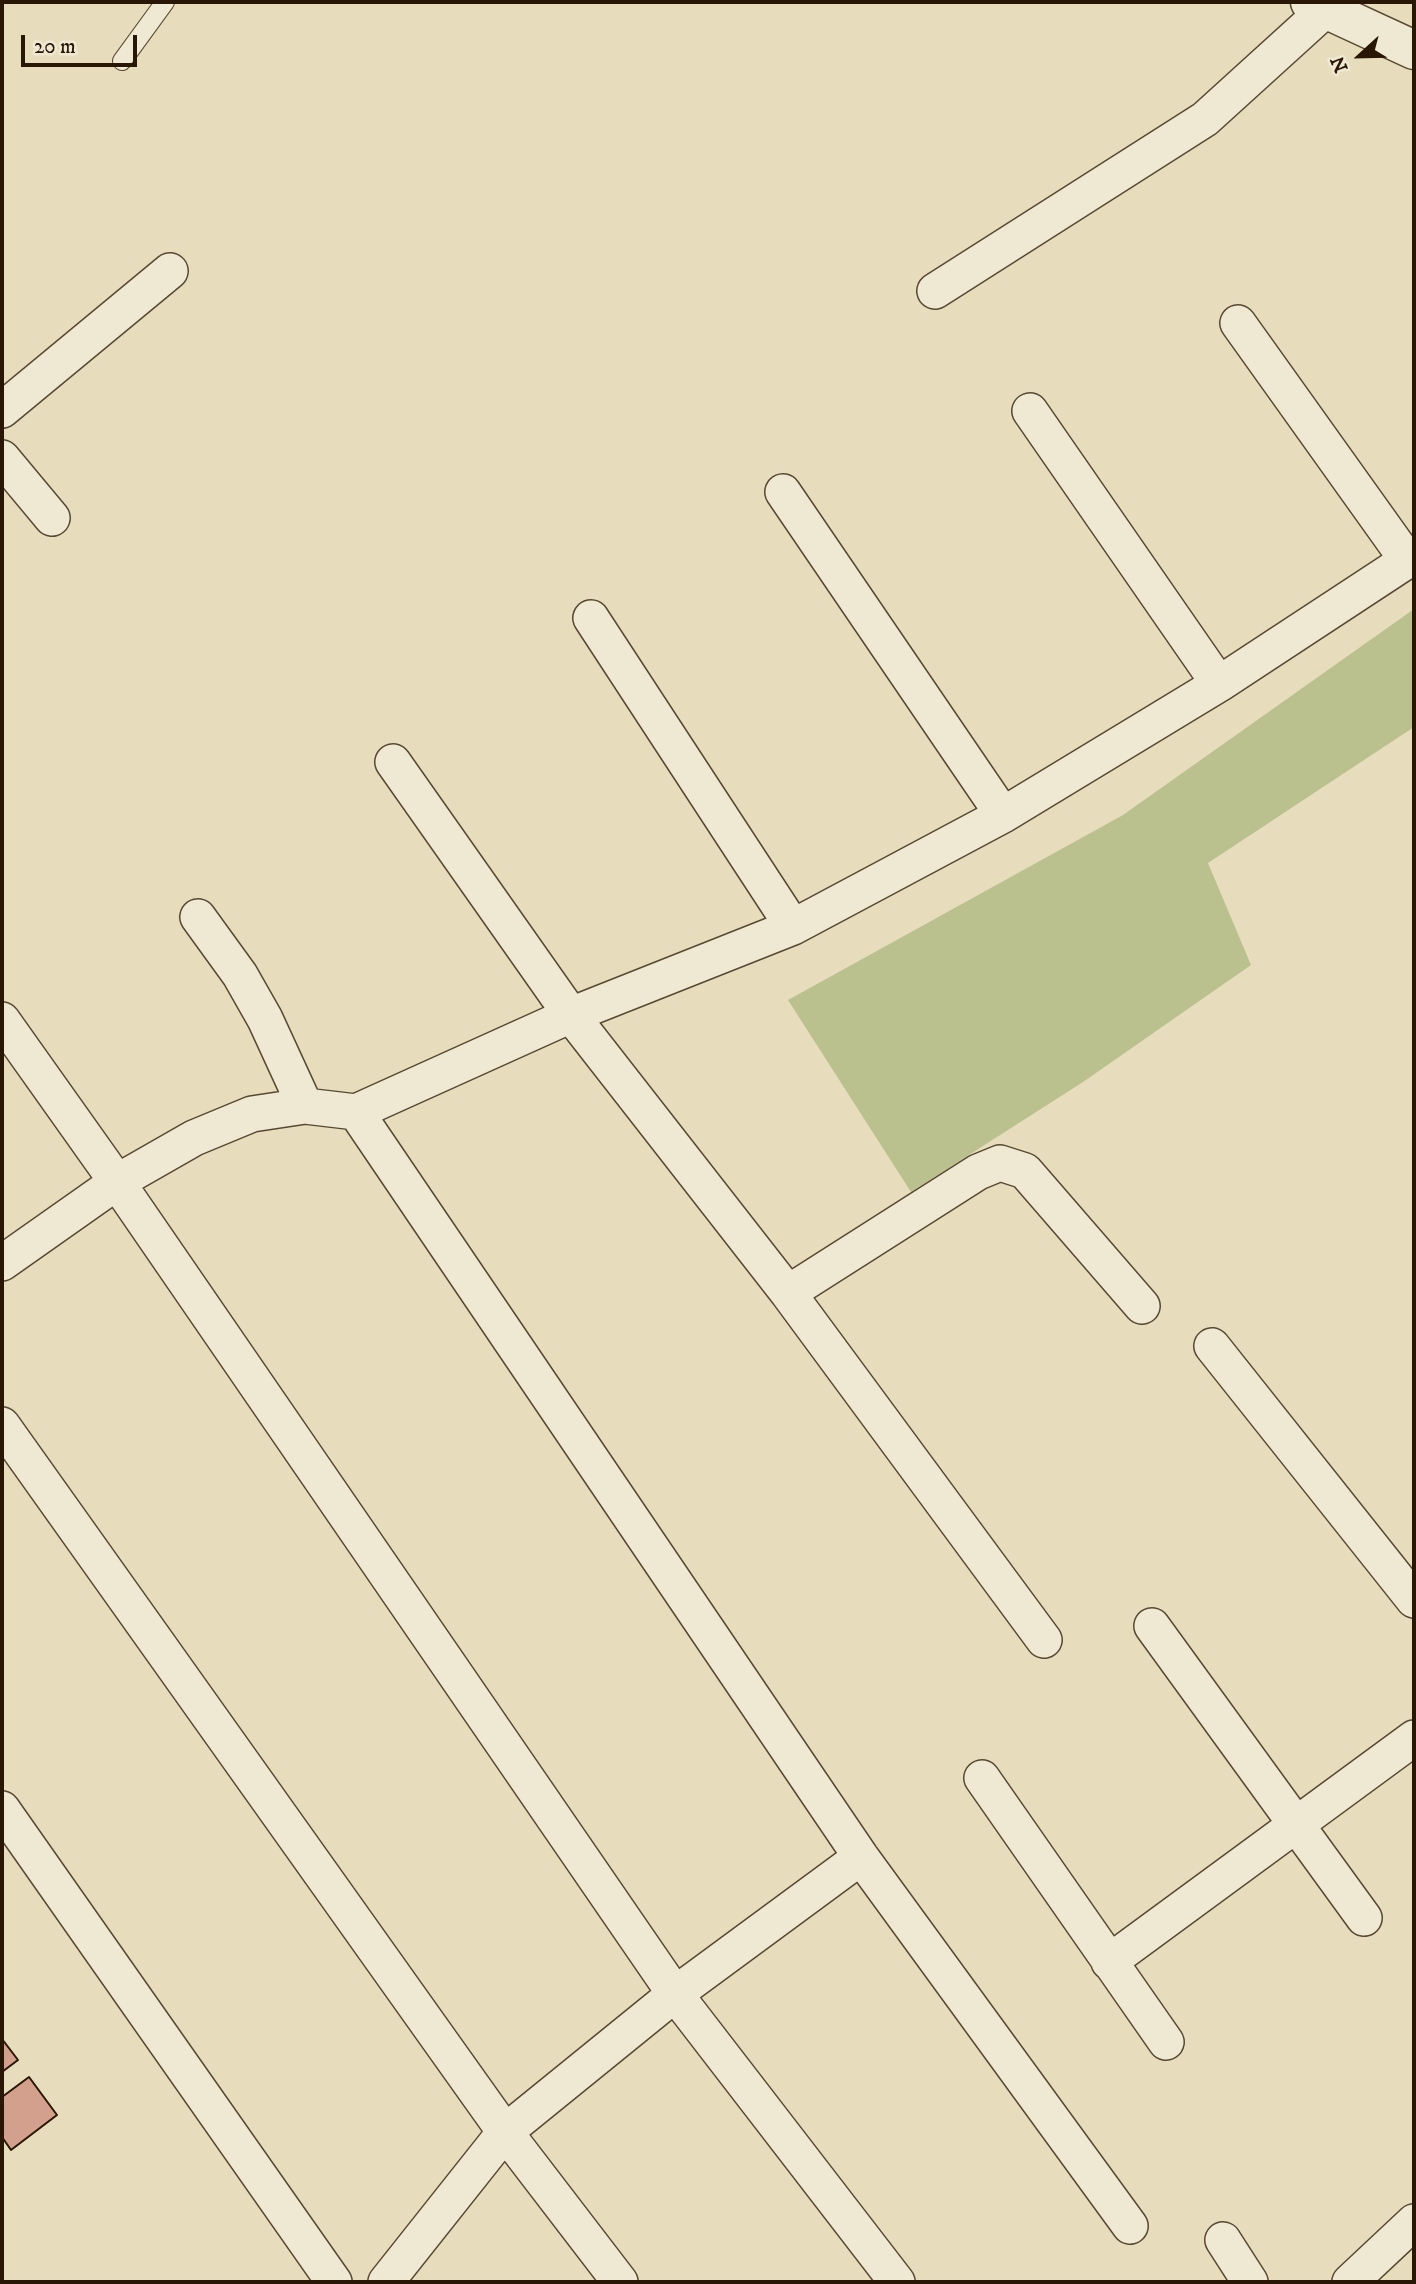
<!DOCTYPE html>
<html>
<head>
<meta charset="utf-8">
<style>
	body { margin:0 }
	#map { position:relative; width:1416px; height:2284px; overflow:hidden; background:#e7ddbd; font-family:"IM FELL DW Pica",serif }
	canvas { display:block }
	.frame { position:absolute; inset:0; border:4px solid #291604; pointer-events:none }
	.north { position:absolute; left:1325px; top:21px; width:70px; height:70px; -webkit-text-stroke:5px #efe9d4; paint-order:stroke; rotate:248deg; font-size:19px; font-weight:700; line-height:28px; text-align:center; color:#291604 }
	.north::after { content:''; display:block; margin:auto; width:24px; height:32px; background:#291604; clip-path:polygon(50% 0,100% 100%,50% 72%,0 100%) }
	.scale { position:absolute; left:21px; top:35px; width:116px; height:32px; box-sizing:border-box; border:4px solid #291604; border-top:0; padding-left:9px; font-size:21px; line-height:24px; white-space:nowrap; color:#291604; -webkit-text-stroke:5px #efe9d4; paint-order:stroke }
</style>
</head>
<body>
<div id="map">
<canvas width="1416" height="2284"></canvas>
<div class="frame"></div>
<div class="north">N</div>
<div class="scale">20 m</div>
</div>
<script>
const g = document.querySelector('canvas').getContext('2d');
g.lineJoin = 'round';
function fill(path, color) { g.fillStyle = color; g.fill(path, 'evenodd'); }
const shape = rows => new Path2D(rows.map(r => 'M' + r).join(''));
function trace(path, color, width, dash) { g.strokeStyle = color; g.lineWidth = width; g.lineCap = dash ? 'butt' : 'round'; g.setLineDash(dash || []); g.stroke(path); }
const green = shape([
	[1414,609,1414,727,1208,863,1251,965,1083,1082,911,1192,788,1000,1123,815]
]);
const building = shape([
	[2,2039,18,2060,2,2072,2,2039],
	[29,2077,57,2115,11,2150,2,2137,2,2097,29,2077]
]);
const service = shape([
	[122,61,165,2]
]);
const minor = shape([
	[935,291,1205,119,1325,10],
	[1238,323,1408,561],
	[2,410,170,271],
	[1030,411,1219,684],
	[2,458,52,518],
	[783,492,1003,815],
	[591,618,793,927],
	[393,762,571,1015,788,1293,1044,1640],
	[198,917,240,975,265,1019,305,1106],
	[2,1020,117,1182,675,1994,897,2282],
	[356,1112,861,1857,1130,2226],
	[2,1263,117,1182,194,1138,252,1114,305,1106,356,1112,571,1015,793,927,1003,815,1219,684,1414,556],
	[788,1293,978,1172,1000,1163,1025,1171,1142,1306],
	[1212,1346,1414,1600],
	[2,1425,505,2132,620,2282],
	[1152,1626,1364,1918],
	[982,1778,1166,2042],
	[2,1809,334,2282],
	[1109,1962,1414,1738],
	[1223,2240,1250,2282],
	[386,2282,505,2132,675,1994,861,1857],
	[1350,2282,1414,2222]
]);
const tertiary = shape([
	[1310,2,1414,50]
]);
fill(green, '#bac08e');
fill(building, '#d3a08e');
trace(building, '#291604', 2);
trace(service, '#584832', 20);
trace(minor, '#584832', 38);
trace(tertiary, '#584832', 41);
trace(service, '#efe9d4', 18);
trace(minor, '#efe9d4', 35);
trace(tertiary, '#efe9d4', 38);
</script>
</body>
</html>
